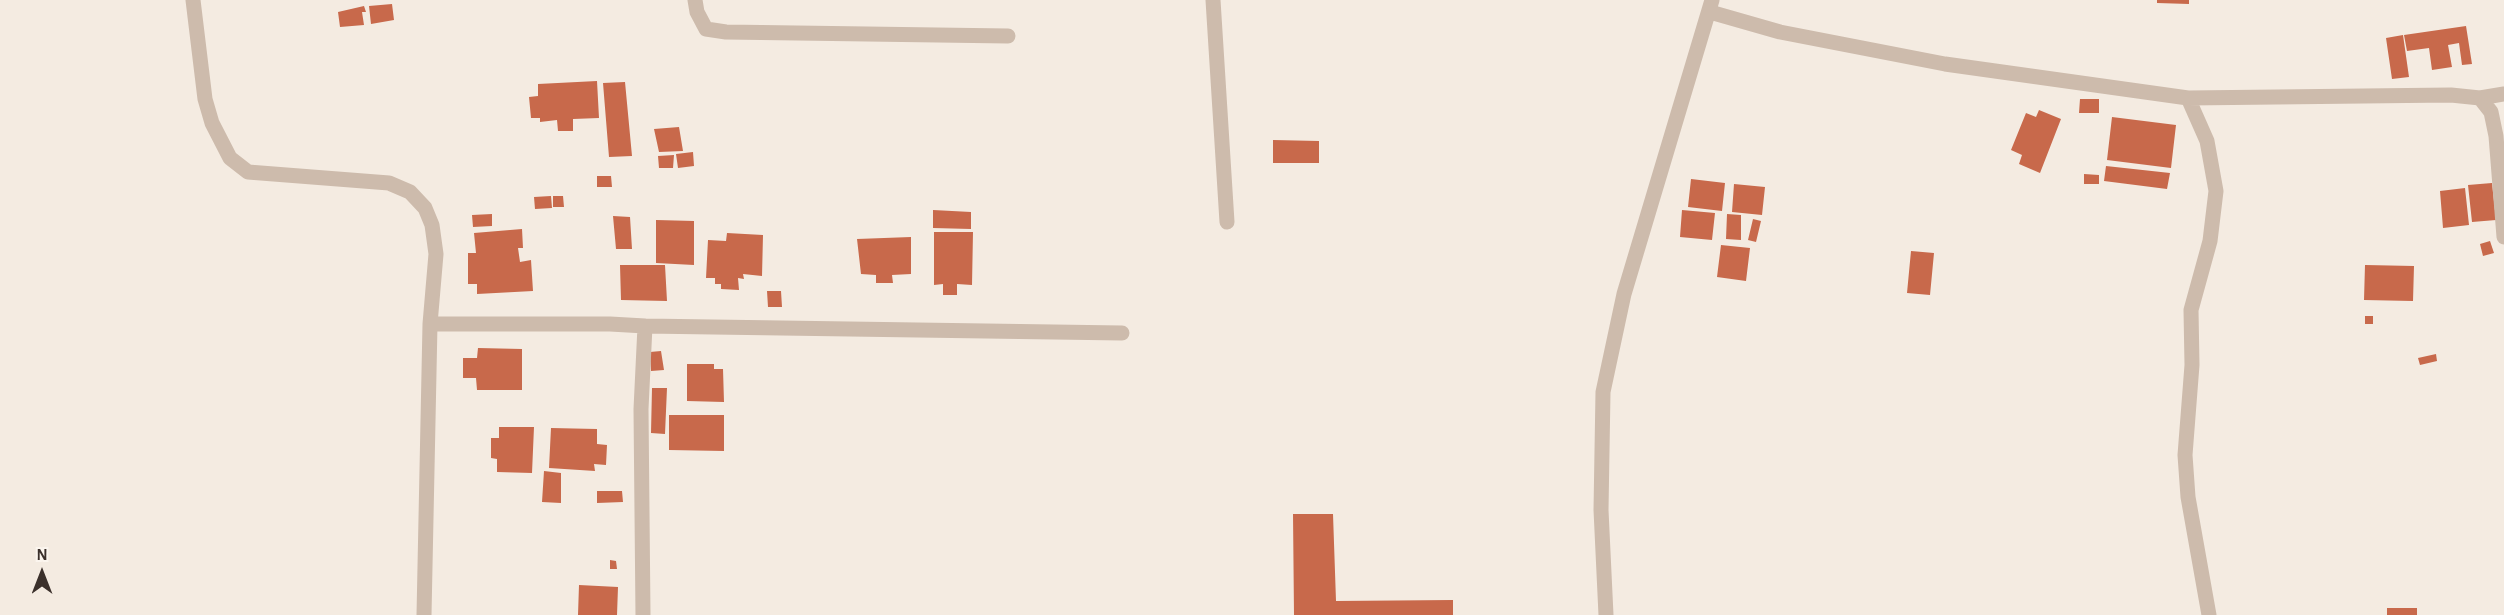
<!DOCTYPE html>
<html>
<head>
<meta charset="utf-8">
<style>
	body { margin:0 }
	#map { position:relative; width:2504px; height:615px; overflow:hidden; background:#f4ebe1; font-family:"Alegreya Sans",sans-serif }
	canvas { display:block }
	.north { position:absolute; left:12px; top:543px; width:60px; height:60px; -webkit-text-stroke:4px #fbf5ee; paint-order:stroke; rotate:0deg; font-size:16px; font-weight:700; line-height:24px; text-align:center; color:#3b302b }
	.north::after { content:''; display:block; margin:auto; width:21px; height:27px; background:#3b302b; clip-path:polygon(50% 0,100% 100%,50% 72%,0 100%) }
</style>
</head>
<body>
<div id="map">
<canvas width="2504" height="615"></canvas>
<div class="north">N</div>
</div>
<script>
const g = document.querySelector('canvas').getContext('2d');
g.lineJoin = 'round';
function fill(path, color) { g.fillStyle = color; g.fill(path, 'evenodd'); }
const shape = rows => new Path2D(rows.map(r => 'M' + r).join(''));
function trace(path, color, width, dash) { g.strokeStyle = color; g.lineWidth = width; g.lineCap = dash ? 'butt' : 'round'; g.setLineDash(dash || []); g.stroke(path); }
const building = shape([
	[2157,0,2189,0,2189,4,2157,3],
	[392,4,394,20,371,24,369,6],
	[364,6,366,12,362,12,364,25,340,27,338,12],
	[2466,26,2472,64,2462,65,2459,43,2448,45,2452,67,2432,70,2429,48,2407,51,2404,35],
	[2403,35,2409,77,2392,79,2386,38],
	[597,81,599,118,573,119,573,131,558,131,557,120,540,122,540,118,531,118,529,97,538,96,538,84],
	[625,82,632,156,609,157,603,83],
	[2080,99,2099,99,2099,113,2079,113],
	[2039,110,2061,119,2040,173,2019,164,2022,155,2011,150,2026,113,2036,117],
	[2112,117,2176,125,2171,168,2107,160],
	[679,127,683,151,659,152,654,129],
	[1273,140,1319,141,1319,163,1273,163],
	[693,152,694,166,678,168,676,154],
	[674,155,673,168,659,168,658,156],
	[2106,166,2170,173,2167,189,2104,181],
	[2084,174,2099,175,2099,184,2084,184],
	[597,176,611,176,612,187,597,187],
	[1691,179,1725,183,1722,211,1688,207],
	[2492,183,2496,220,2472,222,2468,185],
	[1734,184,1765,187,1762,215,1732,212],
	[2465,188,2469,225,2443,228,2440,191],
	[551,196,552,208,535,209,534,197],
	[553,196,563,196,564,207,553,207],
	[933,210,971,212,971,229,933,228],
	[1682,210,1715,213,1712,240,1680,237],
	[492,214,492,226,473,227,472,215],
	[1727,214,1741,215,1741,240,1726,239],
	[613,216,630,217,632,249,616,249],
	[1753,219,1761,221,1756,242,1748,240],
	[656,220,694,221,694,265,656,263],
	[522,229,523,248,518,248,520,262,531,260,533,291,477,294,477,284,468,284,468,253,476,253,474,233],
	[934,232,973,232,972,285,957,284,957,295,943,295,943,284,934,285],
	[727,233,763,235,762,276,743,274,744,279,738,278,739,290,721,289,721,284,715,284,715,278,706,278,708,240,726,241],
	[911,237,911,274,892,275,893,283,876,283,876,275,861,274,857,239],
	[2490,241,2494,253,2483,256,2480,244],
	[1721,245,1750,248,1746,281,1717,277],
	[1911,251,1934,253,1930,295,1907,293],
	[620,265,665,265,667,301,621,300],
	[2365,265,2414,266,2413,301,2364,300],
	[767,291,781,291,782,307,768,307],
	[2365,316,2373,316,2373,324,2365,324],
	[478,348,522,349,522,390,477,390,476,378,463,378,463,358,477,358],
	[661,351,664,370,651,371,650,352],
	[2436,354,2437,361,2420,365,2418,358],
	[687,364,714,364,714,369,723,369,724,402,687,401],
	[652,388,667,388,665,434,651,433],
	[669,415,724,415,724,451,669,450],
	[499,427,534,427,532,473,497,472,497,459,491,458,491,438,499,438],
	[551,428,597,429,597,444,607,445,606,465,594,464,595,471,549,468],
	[544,471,561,473,561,503,542,502],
	[597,491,622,491,623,502,597,503],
	[1293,514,1333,514,1336,601,1453,600,1453,615,1294,615],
	[610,560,616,561,617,569,610,569],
	[579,585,618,587,617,615,578,615],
	[2387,608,2417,608,2417,615,2387,615]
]);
const minor = shape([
	[193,0,205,99,212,123,230,158,248,172,389,183,410,192,425,208,432,225,436,254,430,324,424,615],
	[695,0,697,12,706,29,726,32,1008,36],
	[1213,0,1227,222],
	[1710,12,1780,32,1945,64,2188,98,2451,95,2480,98,2491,112,2496,136,2504,237],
	[2188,98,2207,141,2216,191,2210,241,2191,310,2192,365,2185,455,2188,497,2209,615],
	[2480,98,2504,94],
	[430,324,610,324,645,326,641,409,643,615],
	[645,326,1122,333],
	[1606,615,1601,510,1603,392,1624,294,1712,0]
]);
fill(building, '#c8694b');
trace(minor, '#cdbbac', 15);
</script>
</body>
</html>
